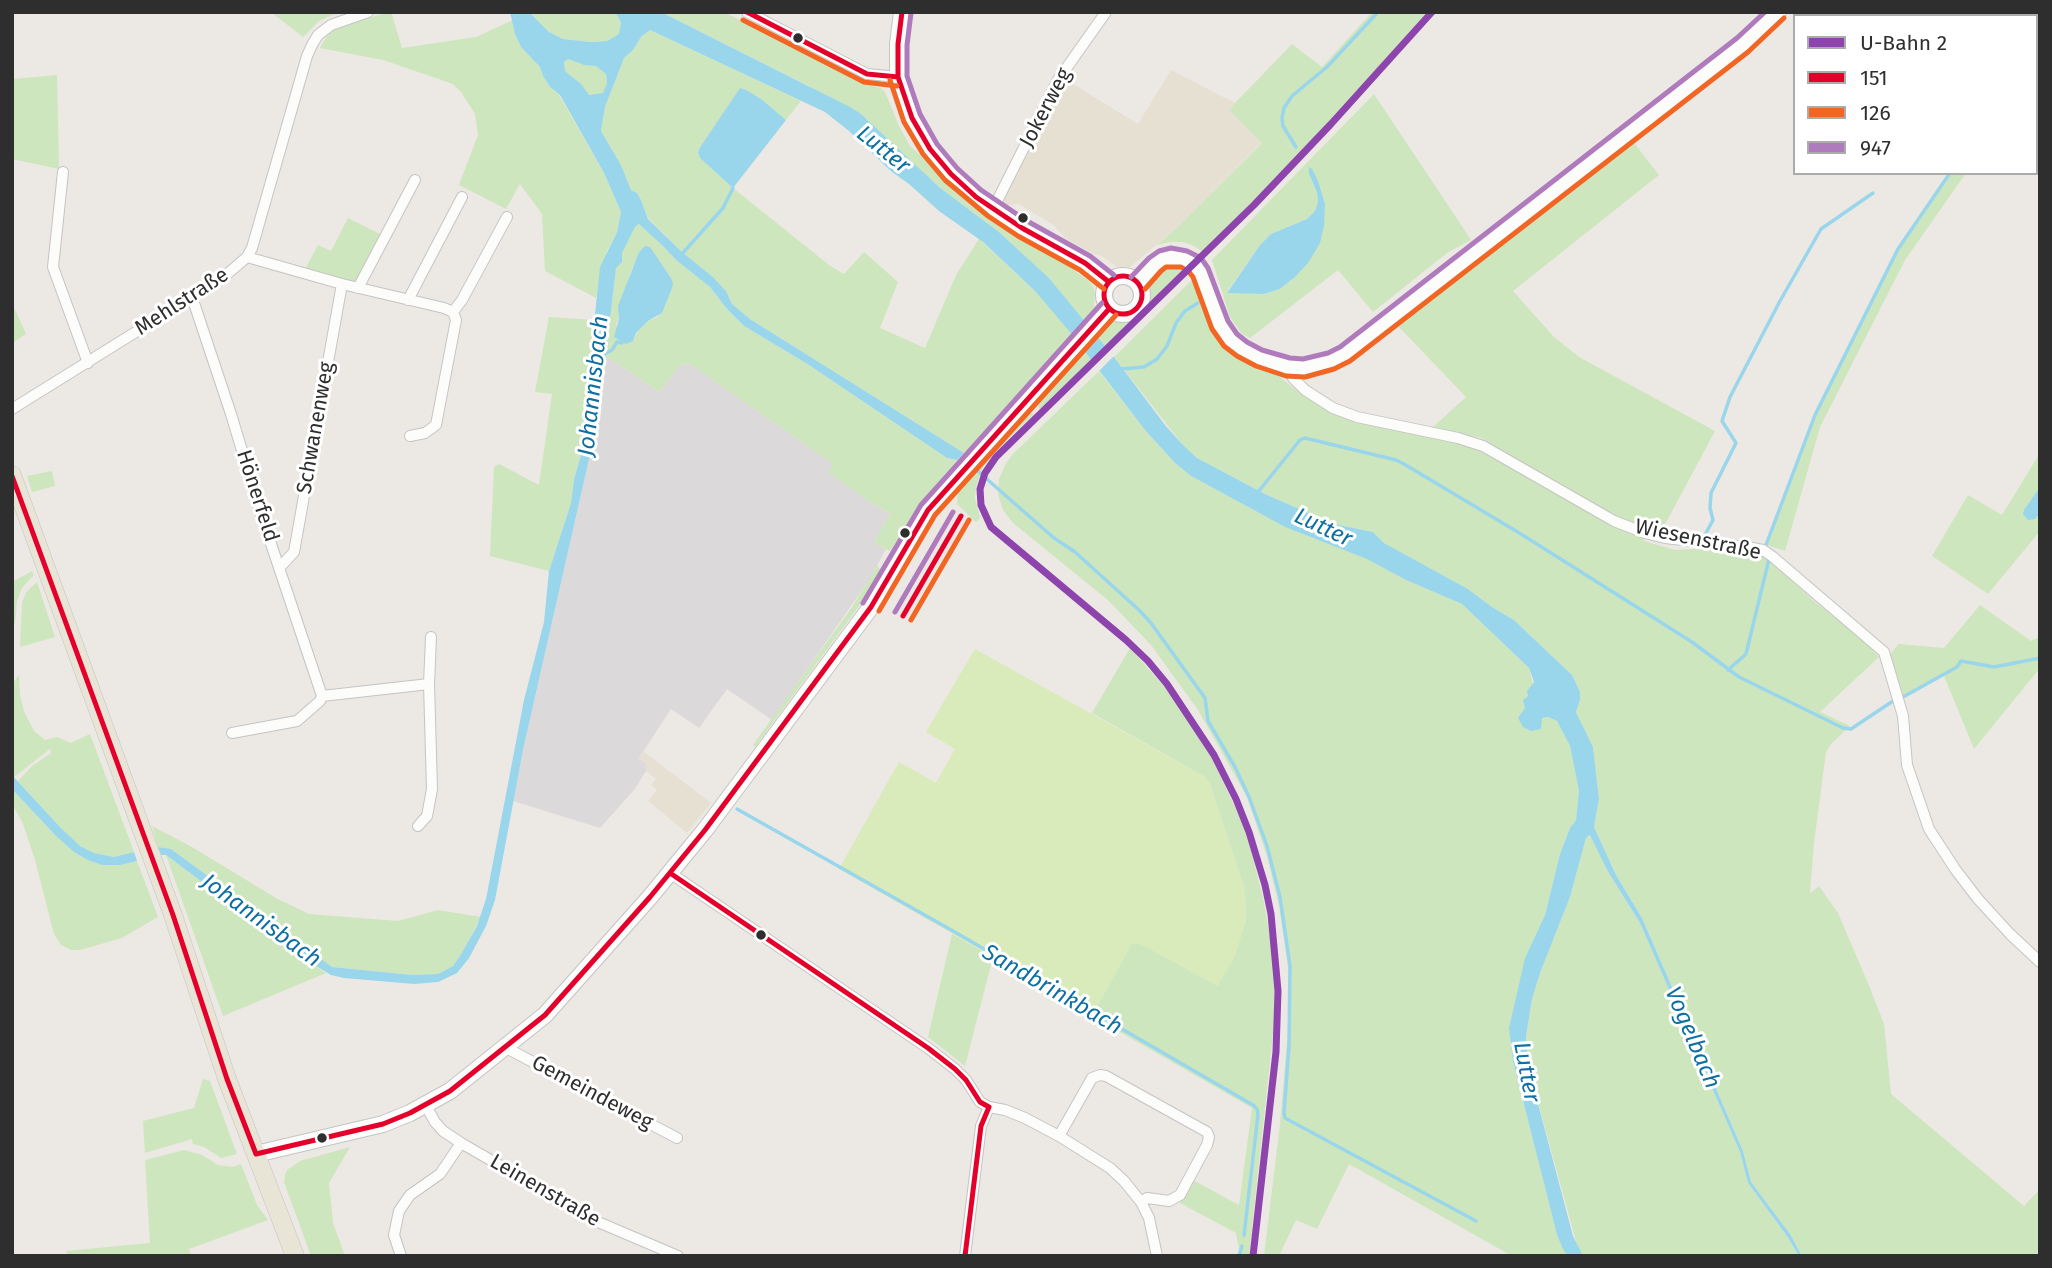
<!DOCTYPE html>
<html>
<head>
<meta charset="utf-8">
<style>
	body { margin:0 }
	#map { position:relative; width:2052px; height:1268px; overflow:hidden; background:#ece8e4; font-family:"Fira Sans",sans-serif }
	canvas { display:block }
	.frame { position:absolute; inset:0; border:14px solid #2e2e2e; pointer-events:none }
	.legend { position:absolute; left:1793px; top:14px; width:245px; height:161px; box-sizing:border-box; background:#fff; border:2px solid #ababab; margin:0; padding:9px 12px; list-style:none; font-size:21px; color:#2e2e2e }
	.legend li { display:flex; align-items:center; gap:14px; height:35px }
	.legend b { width:35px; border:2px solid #ababab }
</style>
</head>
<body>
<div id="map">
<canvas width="2052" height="1268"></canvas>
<div class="frame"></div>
<ul class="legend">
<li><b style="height:9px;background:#8e44ad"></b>U-Bahn 2</li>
<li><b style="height:9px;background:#e4002b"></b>151</li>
<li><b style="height:9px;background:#f26522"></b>126</li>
<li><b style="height:9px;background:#b07bbd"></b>947</li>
</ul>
</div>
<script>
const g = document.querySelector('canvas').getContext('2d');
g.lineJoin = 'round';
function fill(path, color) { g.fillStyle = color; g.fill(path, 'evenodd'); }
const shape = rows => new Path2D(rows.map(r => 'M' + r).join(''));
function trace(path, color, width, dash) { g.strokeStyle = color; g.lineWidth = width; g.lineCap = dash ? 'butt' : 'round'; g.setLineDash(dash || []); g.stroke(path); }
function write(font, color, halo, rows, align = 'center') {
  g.font = font + ' "Fira Sans",sans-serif'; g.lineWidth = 6; g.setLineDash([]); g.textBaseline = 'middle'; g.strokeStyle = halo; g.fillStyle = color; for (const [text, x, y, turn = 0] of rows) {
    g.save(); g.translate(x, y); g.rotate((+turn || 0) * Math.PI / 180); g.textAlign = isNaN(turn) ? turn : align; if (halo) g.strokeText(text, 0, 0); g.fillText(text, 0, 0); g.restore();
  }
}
const industrial = shape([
	[606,356,659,392,680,365,690,364,833,464,829,472,871,503,890,513,874,543,886,549,871,577,772,720,727,689,699,728,671,709,639,758,646,763,646,771,634,790,600,828,513,801,523,750,592,446]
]);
const education = shape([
	[1171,70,1235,103,1230,111,1262,142,1180,225,1130,267,1119,268,1103,257,1094,254,1065,238,1055,226,1019,204,1005,206,1002,204,1065,79,1138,124],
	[643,751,711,803,687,833,648,801,657,790,651,785,656,779,646,771,646,763,638,759]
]);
const green = shape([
	[271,12,339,12,319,21,303,37],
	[389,12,391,12,402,48,476,37,513,20,515,34,521,47,540,67,543,76,550,87,559,95,604,173,621,212,617,232,607,251,596,298,545,271,542,214,520,184,506,209,459,185,478,135,475,114,461,92,453,84,383,60,320,48,328,34,338,27],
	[529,12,613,12,617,15,621,24,619,34,607,41,591,42,563,39,549,32],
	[661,12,724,12,866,84,881,88,885,92,899,126,910,146,924,158,954,191,989,219,1069,266,1090,282,1094,288,1095,294,1094,307,1091,313,1084,321,1049,278,999,232,939,187,880,134,868,120,809,86],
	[1372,12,1427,12,1332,119,1203,252,1194,246,1183,242,1170,242,1157,245,1180,225,1262,143,1230,111,1235,103,1292,44,1322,67],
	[650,30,801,101,786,120,746,90,699,149,698,153,700,158,733,188,829,265,844,274,864,252,898,282,880,328,925,348,956,275,979,239,1035,291,1072,334,964,453,750,319,732,304,726,291,713,277,682,252,648,218,641,200,637,193,631,190,621,165,601,131,605,107,624,58,633,50,641,37],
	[2040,36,2040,106,2036,105,2036,41],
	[568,59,584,65,597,66,606,74,607,83,604,93,588,95,581,84,565,71,564,62],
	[57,75,59,169,12,159,12,79],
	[1374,94,1471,240,1447,253,1373,312,1338,270,1250,338,1242,334,1230,317,1212,260],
	[1309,175,1325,204,1295,277,1280,289,1264,294,1227,292,1260,245,1271,234,1307,219,1315,211,1318,202,1317,192],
	[1634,143,1659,175,1513,291,1554,337,1579,357,1715,431,1662,530,1646,529,1617,518,1481,438,1432,428,1466,397,1398,326],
	[1951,173,1966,173,1905,260,1820,427,1785,551,1767,545,1815,415,1898,250],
	[348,218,382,235,356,285,304,271,318,245,331,251],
	[640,224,663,246,676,260,710,287,727,309,744,326,809,365,947,458,957,460,922,501,891,550,890,551,874,543,890,513,871,503,828,472,833,464,690,364,680,365,659,392,606,356,616,267,622,262,621,253,635,227],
	[641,249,661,264,671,278,672,288,658,317,648,321,638,331,633,341,616,325,619,319,630,273],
	[1465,250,1466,254,1351,341,1361,329,1454,255],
	[1170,267,1184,271,1105,346,1097,337,1113,320,1130,318,1139,313,1146,300,1147,288,1159,272],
	[1193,279,1199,291,1210,328,1224,346,1251,364,1271,370,1306,398,1344,418,1478,448,1610,525,1644,538,1644,541,1675,550,1692,549,1755,552,1769,560,1815,602,1852,630,1879,657,1820,712,1850,726,1831,744,1826,752,1814,843,1810,893,1819,886,1838,913,1870,988,1884,1024,1891,1094,2024,1206,2040,1189,2040,1256,1802,1256,1790,1234,1751,1182,1743,1151,1642,918,1616,875,1594,827,1599,799,1593,747,1576,712,1580,700,1572,675,1514,620,1492,607,1468,589,1384,543,1373,532,1334,524,1267,495,1197,458,1183,445,1114,357],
	[12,303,26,334,12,343],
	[549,317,594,320,590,361,589,399,584,445,574,479,571,503,549,571,490,556,494,467,499,464,539,485,552,394,535,392],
	[1084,351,1091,360,1040,409,1036,403],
	[1099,371,1145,430,1175,463,1191,476,1285,527,1368,559,1406,580,1462,604,1529,668,1541,718,1547,717,1557,721,1570,746,1579,791,1576,820,1570,828,1560,854,1545,915,1525,958,1512,1046,1513,1061,1557,1235,1568,1256,1512,1256,1349,1164,1317,1229,1296,1220,1279,1256,1264,1256,1280,1124,1288,1029,1289,974,1279,906,1267,856,1247,797,1198,710,1151,645,1109,601,1013,523,1003,510,998,494,999,479,1006,463,1013,454],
	[1029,412,1034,414,994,453,982,469,976,487,975,498,980,518,976,522,957,504,958,490],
	[2040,453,2040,531,1988,594,1932,556,1968,495,2002,515],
	[52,471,55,486,32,492,27,476],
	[877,566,881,570,859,606,755,747,753,745,852,607],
	[32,571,34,575,22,588,17,601,15,624,12,625,12,582],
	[37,582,55,637,20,647,22,602,27,591],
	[1980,605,2031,641,2040,637,2040,668,1974,749,1944,676,1904,698,1890,655,1898,644,1944,648],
	[1130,648,1167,690,1210,754,1242,822,1252,854,1264,902,1271,943,1275,989,1274,1024,1249,1256,1236,1256,1239,1250,1236,1233,1180,1203,1193,1180,1239,1205,1252,1108,1092,1016,1131,944,1140,943,1218,986,1205,777,1092,713],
	[19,675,20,695,24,711,34,731,45,740,57,737,71,743,90,734,134,852,114,857,94,853,80,846,60,827,18,781,32,766,51,753,50,749,14,777,12,775,12,684],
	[12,789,55,835,102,865,121,865,137,861,158,917,122,938,80,950,71,950,61,945,54,934,35,860,23,824,12,803],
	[152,826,192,847,276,898,309,914,398,921,438,910,481,917,460,957,453,966,438,974,413,975,332,967,171,849,158,847],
	[1591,835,1607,870,1640,923,1740,1152,1748,1183,1787,1236,1799,1256,1583,1256,1577,1245,1528,1066,1526,1037,1532,999,1540,973,1570,897,1586,838],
	[166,855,311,963,326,973,223,1016],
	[952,934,993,957,965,1066,928,1037],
	[203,1079,210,1081,237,1154,221,1158,204,1147,193,1144,192,1139,145,1153,143,1121,194,1108],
	[350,1147,329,1183,333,1223,345,1256,311,1256,284,1182,285,1175,287,1170,300,1161],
	[184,1150,202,1155,218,1165,233,1167,241,1164,257,1205,268,1220,189,1249,191,1256,69,1256,66,1251,150,1243,145,1160]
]);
const pitch = shape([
	[975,649,1205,777,1210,783,1244,886,1246,902,1246,921,1235,956,1218,986,1140,944,1132,944,1092,1016,993,957,839,869,899,762,936,783,955,749,926,732]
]);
const water = shape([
	[510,12,529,12,549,32,563,39,591,42,607,41,619,34,621,23,617,15,613,12,661,12,850,107,861,114,939,187,999,232,1049,278,1114,357,1165,425,1183,445,1197,458,1267,495,1334,524,1373,532,1384,543,1468,589,1492,607,1514,620,1572,675,1580,692,1580,700,1576,712,1593,747,1599,799,1594,827,1616,875,1642,918,1743,1151,1751,1182,1790,1234,1802,1256,1799,1256,1787,1236,1748,1183,1740,1152,1640,923,1607,870,1590,835,1586,838,1570,897,1540,973,1532,999,1526,1037,1528,1066,1573,1236,1583,1256,1568,1256,1563,1249,1557,1235,1513,1061,1509,1028,1525,958,1545,915,1560,854,1570,828,1576,820,1579,791,1570,746,1557,721,1548,717,1542,718,1541,729,1531,731,1523,727,1518,718,1525,708,1523,700,1528,696,1527,691,1534,682,1529,668,1462,604,1406,580,1367,559,1285,527,1191,476,1175,463,1145,430,1069,331,1035,291,983,242,939,211,909,184,892,172,849,131,825,112,650,30,641,37,633,50,624,58,605,107,601,131,621,165,631,190,637,193,641,200,648,219,682,252,713,277,726,291,732,304,750,319,964,453,957,460,947,458,809,365,744,326,727,309,710,287,676,260,663,246,639,224,635,227,622,253,622,262,616,268,606,355,592,446,523,750,495,900,486,926,469,958,457,973,438,982,414,984,344,978,331,975,311,963,166,855,161,855,158,847,171,849,332,967,413,975,438,974,453,966,460,956,477,926,486,899,524,700,544,622,549,571,571,503,574,479,584,445,589,399,590,361,600,267,617,232,621,212,604,173,560,95,550,87,543,76,540,67,521,47,515,34],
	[568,59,584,65,596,66,606,74,607,83,603,93,589,95,581,84,565,71,564,62],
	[740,88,746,90,761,99,786,120,733,188,700,158,698,153,699,149],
	[1309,167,1312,169,1318,181,1325,204,1324,226,1320,243,1308,263,1295,277,1280,289,1264,294,1227,293,1260,245,1271,234,1307,219,1315,211,1318,202,1317,192,1309,174],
	[645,246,650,247,671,278,673,283,672,288,662,313,648,321,636,333,633,341,626,344,614,337,619,319,618,306,639,252],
	[2040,487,2040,513,2035,519,2028,520,2023,514,2024,510],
	[12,775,60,827,80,846,94,853,114,857,134,852,137,861,121,865,102,865,88,860,74,852,55,835,12,789]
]);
const pier = shape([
	[1108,344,1116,354,1097,373,1088,362]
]);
const stream = shape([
	[1296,147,1283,126,1282,118,1284,108,1292,96,1327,67,1378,12],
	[681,255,723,208,733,188],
	[604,354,612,350,617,342,622,343],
	[1121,369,1144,367,1157,359,1167,346,1176,323,1185,311,1198,303],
	[972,466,1054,538,1075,552,1139,610,1151,623,1205,698,1208,721,1235,767,1249,797,1267,846,1280,897,1290,966,1289,1046,1284,1113,1285,1118,1476,1221],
	[1258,492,1300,440,1305,438,1396,460,1404,464,1521,534,1692,642,1739,677,1843,728,1851,729,1893,701],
	[1705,535,1713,520,1710,508,1711,493,1736,443,1722,421,1730,397,1780,301,1821,229,1873,193],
	[1766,545,1815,415,1898,249,1950,173],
	[1728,670,1746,654,1769,559],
	[1903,697,1957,667,1961,661,1994,667,2040,658],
	[737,809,953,931,1253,1105,1257,1109,1258,1115,1244,1235],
	[1239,1256,1242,1246]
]);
const street = shape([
	[747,12,867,74,898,77],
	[63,172,53,267,88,363],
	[993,209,1058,80,1106,12],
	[247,257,342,284,444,308,453,312,456,320,436,425,425,433,410,436],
	[358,288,415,180],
	[192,297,231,414,261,514,322,696],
	[408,300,462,197],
	[453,312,462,300,507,217],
	[1288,367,1293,378,1305,390,1333,408,1357,417,1458,438,1483,446,1614,521,1645,533,1665,538,1747,547,1763,550,1773,557,1884,652,1903,716,1907,765,1929,829,1955,869,1978,899,2010,934,2040,962],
	[12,409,192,297,226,275,247,257,252,248,307,56,312,45,318,35,331,25,368,12],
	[280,567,294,552,342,284],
	[232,733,297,721,320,701,322,696,429,684],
	[418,826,427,816,432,789,429,684,431,637],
	[670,873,928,1048,955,1069,966,1080,980,1102,989,1107,1005,1110,1025,1118,1059,1136,1110,1168,1124,1181,1141,1202,1149,1218,1157,1256],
	[507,1047,512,1051,677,1138],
	[426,1106,435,1122,443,1131,461,1143,598,1222,678,1256],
	[1059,1136,1092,1078,1100,1075,1106,1076,1207,1132,1209,1137,1207,1145,1180,1195,1169,1201,1147,1198,1141,1202],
	[401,1256,394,1235,399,1211,410,1195,440,1174,461,1143],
	[965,1256,981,1126,989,1107]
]);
const secondary = shape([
	[902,12,898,44,898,77,912,118,930,149,951,174,976,197,1022,228,1085,263,1109,282],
	'1104 295a19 19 0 1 1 38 0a19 19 0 1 1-38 0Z',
	[1138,283,1155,264,1163,259,1171,257,1184,259,1195,265,1201,273,1220,325,1231,340,1242,349,1259,358,1288,367,1304,368,1331,361,1345,354,1743,45,1778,12],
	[256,1154,383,1124,410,1113,450,1091,545,1015,650,897,705,830,871,607,928,510,1109,309]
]);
const primary = shape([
	[12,475,173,915,227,1079,295,1256]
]);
const bus1 = shape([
	[747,12,867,74,898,77],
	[902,12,898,44,898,77,912,118,930,149,951,174,976,197,1022,228,1085,263,1109,282],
	'1104 295a19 19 0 1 1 38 0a19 19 0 1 1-38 0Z',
	[12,476,173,915,227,1079,256,1154],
	[903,616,961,516],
	[670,873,928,1048,955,1069,966,1080,980,1102,989,1107],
	[256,1154,383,1124,410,1113,450,1091,545,1015,650,897,705,830,871,607,928,510,1109,309],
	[965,1256,981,1126,989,1107]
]);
const bus2 = shape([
	[743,20,864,82,897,86],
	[890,80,904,122,923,154,945,180,988,216,1018,236,1080,270,1104,289],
	[1145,289,1161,271,1166,267,1181,267,1189,272,1193,277,1212,329,1224,346,1237,356,1256,366,1286,376,1305,377,1334,369,1350,361,1748,52,1784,18],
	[879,611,935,515,1116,315],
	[911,620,969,520]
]);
const bus3 = shape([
	[911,13,907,45,907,76,920,114,937,144,957,168,981,190,1027,221,1090,256,1114,275],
	[1131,277,1149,258,1159,251,1171,248,1187,251,1201,258,1208,268,1228,321,1237,334,1247,342,1262,350,1290,358,1303,359,1328,353,1340,347,1737,38,1765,12],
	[863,603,921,505,1102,303],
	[895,612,953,512]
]);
const metro1 = shape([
	[1253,1256,1276,1052,1278,991,1271,914,1265,885,1249,832,1236,799,1214,755,1167,684,1148,661,1126,640,991,527,981,505,980,489,985,473,996,457,1254,205,1331,124,1432,12]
]);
const markers = [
	[798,38,6,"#2e2e2e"],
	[1023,218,6,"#2e2e2e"],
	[905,533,6,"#2e2e2e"],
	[761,935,6,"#2e2e2e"],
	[322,1138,6,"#2e2e2e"]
];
const streetNames = [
	["Jokerweg",1046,108,-62],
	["Mehlstraße",182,302,-33],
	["Schwanenweg",316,428,-80],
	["Hönerfeld",257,496,72],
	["Wiesenstraße",1698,540,12],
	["Gemeindeweg",592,1093,28],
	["Leinenstraße",545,1191,30]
];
const waterNames = [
	["Lutter",883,150,39],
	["Johannisbach",594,386,-84],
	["Lutter",1323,528,25],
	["Johannisbach",261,921,36],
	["Sandbrinkbach",1052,990,30],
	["Vogelbach",1692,1038,67],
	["Lutter",1526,1072,79]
];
fill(industrial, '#dcd9db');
fill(education, '#e6e0d3');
fill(green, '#cee6be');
fill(pitch, '#d9eabb');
fill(water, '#99d6ec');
fill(pier, '#ece8e4');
trace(stream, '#99d6ec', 3.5);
trace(street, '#c5c4c5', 12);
trace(secondary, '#c5c4c5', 18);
trace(primary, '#c6c5c4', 19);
trace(street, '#fcfcfb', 10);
trace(secondary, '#fcfcfb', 16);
trace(primary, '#e8e4d6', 18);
trace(bus1, '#e4002b', 5);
trace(bus2, '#f26522', 5);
trace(bus3, '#b07bbd', 5);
trace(metro1, '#8e44ad', 7);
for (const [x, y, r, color] of markers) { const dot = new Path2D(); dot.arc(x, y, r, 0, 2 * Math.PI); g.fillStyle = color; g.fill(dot); trace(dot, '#fff', 2.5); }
write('21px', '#2e2e2e', '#fff', streetNames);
write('italic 23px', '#0d6fa3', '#fff', waterNames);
</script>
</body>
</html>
